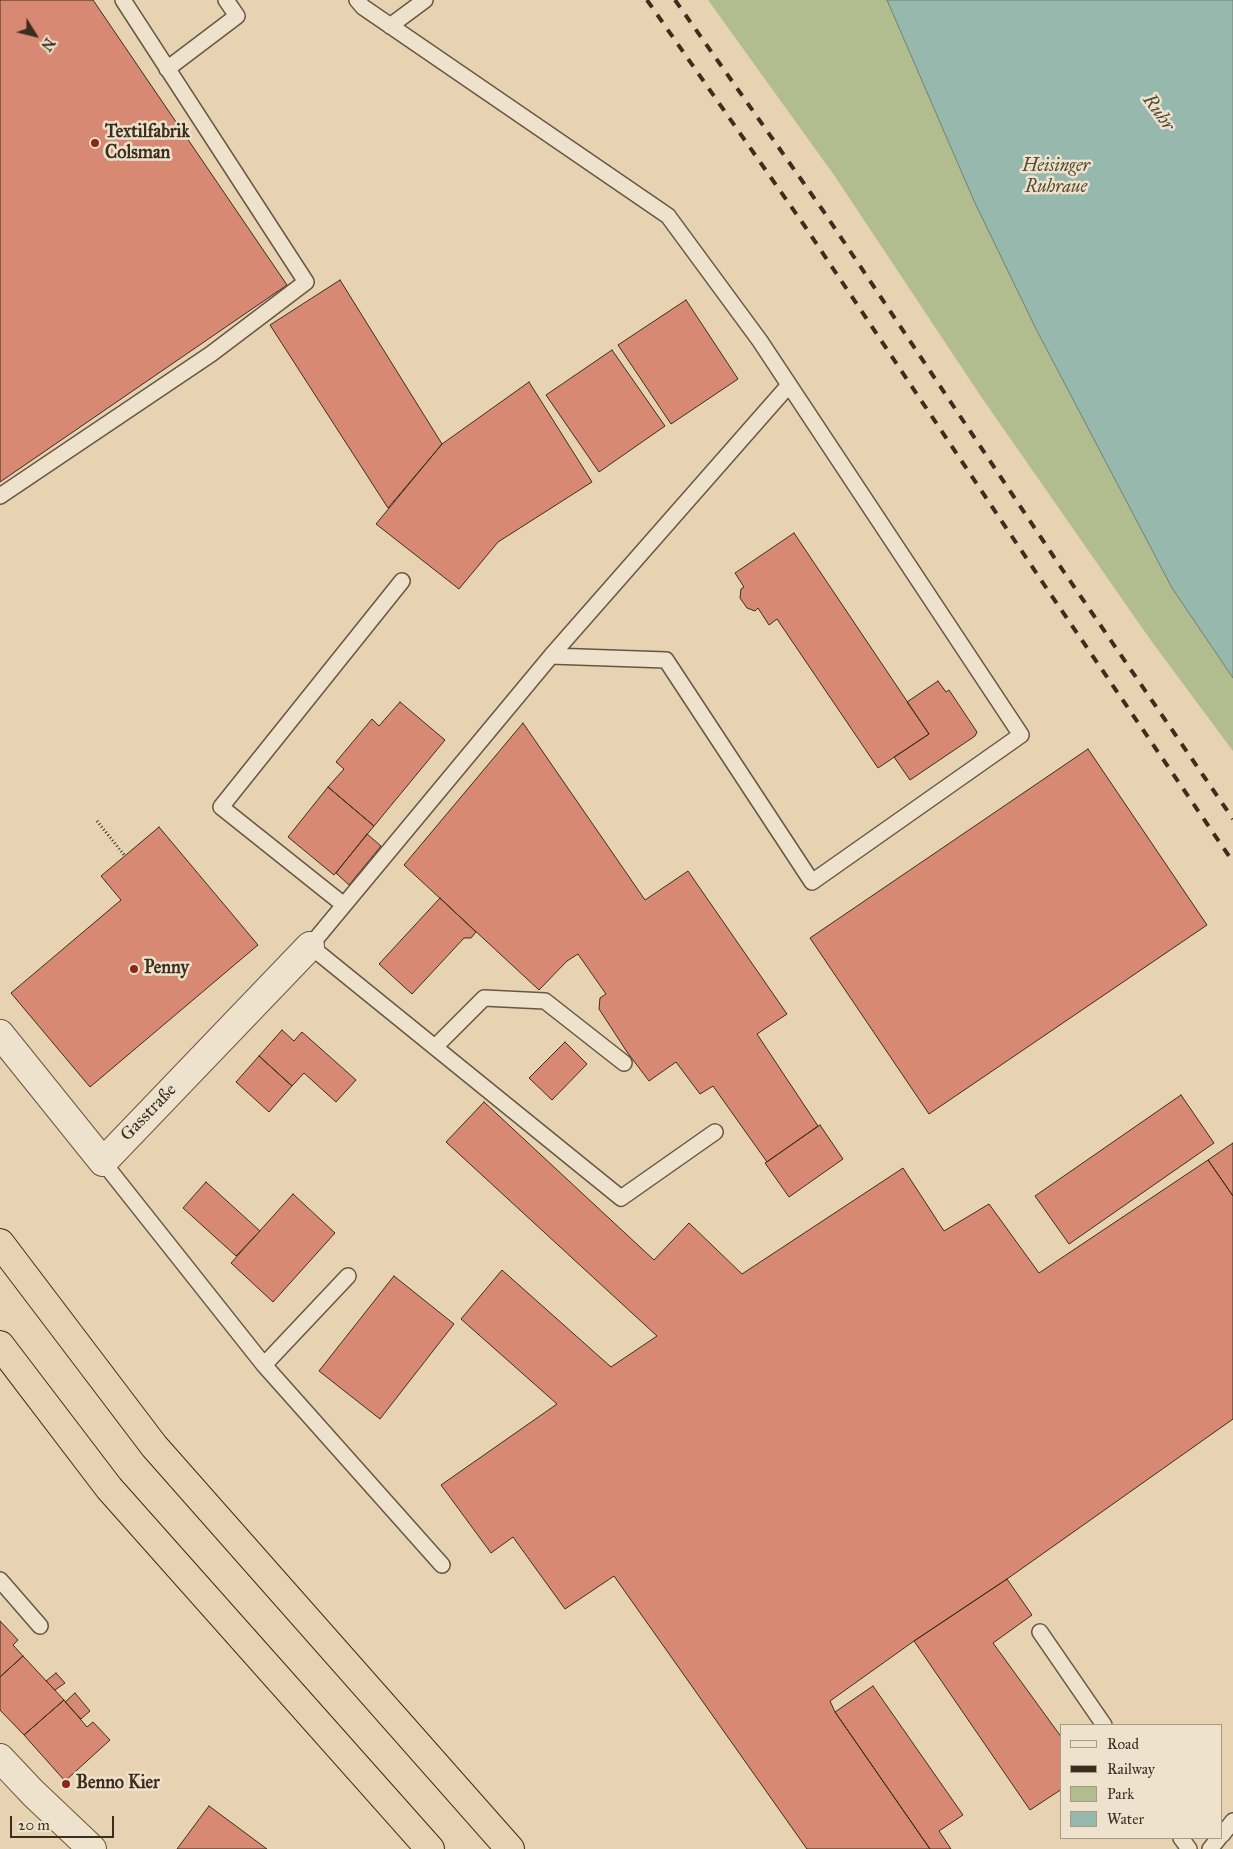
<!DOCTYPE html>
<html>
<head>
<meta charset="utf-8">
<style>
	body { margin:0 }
	#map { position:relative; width:1233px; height:1849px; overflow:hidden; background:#e7d2b2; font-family:"IM FELL Great Primer",serif }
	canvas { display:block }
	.legend { position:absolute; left:1060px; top:1724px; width:162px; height:115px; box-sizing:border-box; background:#efe2cd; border:1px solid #a79a87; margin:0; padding:6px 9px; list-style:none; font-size:15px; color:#3c2e1d }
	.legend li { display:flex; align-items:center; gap:10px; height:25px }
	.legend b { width:25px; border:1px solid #a79a87 }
	.north { position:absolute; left:10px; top:10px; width:50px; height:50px; -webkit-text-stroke:4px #efe2cd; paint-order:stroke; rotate:126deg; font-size:14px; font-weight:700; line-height:20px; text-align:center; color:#3c2e1d }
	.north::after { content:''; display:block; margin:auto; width:18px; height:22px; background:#3c2e1d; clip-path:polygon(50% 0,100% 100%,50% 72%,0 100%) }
	.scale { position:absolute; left:10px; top:1816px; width:104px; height:22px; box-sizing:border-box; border:2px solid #3c2e1d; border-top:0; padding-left:6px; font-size:15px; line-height:18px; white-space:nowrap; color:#3c2e1d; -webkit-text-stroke:4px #efe2cd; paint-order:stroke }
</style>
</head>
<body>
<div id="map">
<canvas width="1233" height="1849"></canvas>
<ul class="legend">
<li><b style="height:6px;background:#efe2cd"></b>Road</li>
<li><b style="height:6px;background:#3c2e1d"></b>Railway</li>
<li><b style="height:14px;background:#b2bd8f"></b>Park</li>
<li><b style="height:14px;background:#97b8ad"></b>Water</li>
</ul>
<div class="north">N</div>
<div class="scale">20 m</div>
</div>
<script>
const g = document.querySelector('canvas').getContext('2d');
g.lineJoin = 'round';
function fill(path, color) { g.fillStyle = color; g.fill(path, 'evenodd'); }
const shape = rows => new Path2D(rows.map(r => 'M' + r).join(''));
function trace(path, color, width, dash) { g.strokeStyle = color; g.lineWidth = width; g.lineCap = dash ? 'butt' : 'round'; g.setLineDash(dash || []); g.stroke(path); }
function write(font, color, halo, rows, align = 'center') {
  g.font = font + ' "IM FELL Great Primer",serif'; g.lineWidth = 5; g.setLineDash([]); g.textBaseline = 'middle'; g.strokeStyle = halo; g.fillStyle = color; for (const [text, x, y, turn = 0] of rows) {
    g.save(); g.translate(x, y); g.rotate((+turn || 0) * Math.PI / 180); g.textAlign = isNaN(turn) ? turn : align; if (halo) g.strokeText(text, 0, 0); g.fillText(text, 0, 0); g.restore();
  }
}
const green = shape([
	[708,0,1233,0,1233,751,1152,642,982,398,834,175]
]);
const water = shape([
	[887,0,1233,0,1233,678,1172,588,1036,329,975,203,887,0]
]);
const building = shape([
	[0,0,93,0,287,285,0,482,0,0],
	[340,280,442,444,388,508,270,325,340,280],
	[686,300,738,379,671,424,618,345,686,300],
	[612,350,665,426,599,472,546,395,612,350],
	[529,382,592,482,498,542,459,589,376,524,442,444,529,382],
	[794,533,929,734,878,768,777,619,769,625,758,608,755,611,747,608,740,598,741,589,744,587,735,573,794,533],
	[938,681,946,692,949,690,977,732,975,736,910,780,894,757,929,734,907,702,938,681],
	[400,702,445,740,374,826,328,787,344,769,336,762,372,719,379,726,400,702],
	[523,723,645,900,688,871,787,1014,757,1034,818,1126,767,1162,713,1086,700,1094,676,1062,649,1081,627,1052,599,1009,600,998,606,994,578,954,567,961,539,990,404,865,523,723],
	[1088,749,1207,925,929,1114,810,938,1088,749],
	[328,787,374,826,334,875,288,837,328,787],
	[159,827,258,945,90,1087,11,993,121,900,101,876,159,827],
	[367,834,381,846,349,885,336,873,367,834],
	[440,898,476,932,471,938,464,938,412,994,379,964,440,898],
	[282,1030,294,1041,302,1032,356,1080,336,1102,304,1073,292,1086,259,1056,282,1030],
	[565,1042,587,1064,552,1100,529,1078,565,1042],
	[259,1056,292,1086,269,1112,236,1082,259,1056],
	[1181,1095,1214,1143,1069,1244,1035,1196,1181,1095],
	[484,1102,654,1260,689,1223,742,1274,903,1168,944,1231,989,1204,1039,1273,1208,1160,1233,1196,1233,1419,1007,1579,914,1641,830,1701,835,1712,930,1849,807,1849,614,1576,565,1609,513,1537,491,1553,441,1485,557,1404,461,1319,502,1270,611,1367,657,1336,446,1142,484,1102],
	[820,1125,843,1159,789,1197,765,1163,820,1125],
	[1233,1143,1233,1196,1208,1160,1233,1143],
	[206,1182,260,1231,236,1256,183,1208,206,1182],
	[293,1194,335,1233,273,1302,231,1263,293,1194],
	[394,1276,454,1324,380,1419,319,1371,394,1276],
	[1007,1579,1032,1615,993,1643,1062,1738,1062,1789,1030,1810,914,1641,1007,1579],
	[0,1621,18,1640,13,1645,23,1656,0,1677,0,1621],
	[23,1656,64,1700,24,1735,0,1710,0,1677,23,1656],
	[56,1673,65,1683,55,1690,46,1681,56,1673],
	[873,1686,963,1815,939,1831,951,1849,930,1849,835,1712,873,1686],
	[75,1693,90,1711,81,1719,65,1702,75,1693],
	[64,1700,87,1727,93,1722,110,1740,65,1781,24,1735,64,1700],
	[209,1806,267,1849,177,1849,209,1806]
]);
const path = shape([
	[97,821,125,856]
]);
const service = shape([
	[357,0,363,7,668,216,760,341,1021,735,812,882,666,660,551,656,310,946,621,1198,715,1132],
	[390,26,425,0],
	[167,69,237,16,226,0],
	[0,496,211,354,306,282,123,0],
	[551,656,789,385],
	[344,905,221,807,402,581],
	[435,1047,484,998,545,1001,624,1063],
	[103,1162,264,1365,442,1565],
	[264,1365,348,1276],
	[0,1580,40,1626],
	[1040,1632,1104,1725],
	[1222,1835,1233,1821],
	[1181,1838,1189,1849],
	[1210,1849,1219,1838]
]);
const minor = shape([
	[0,1034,103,1162,310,946]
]);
const tertiary = shape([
	[0,1758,33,1793,92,1849]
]);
const motorway = shape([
	[0,1243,154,1446,510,1849],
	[0,1345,109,1488,430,1849]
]);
const rail = shape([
	[647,0,804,225,1045,586,1233,862],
	[675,0,824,212,1064,572,1233,819]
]);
const markers = [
	[95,143,5,"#8f2418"],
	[134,969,5,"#8f2418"],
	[66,1784,5,"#8f2418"]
];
const poiNames = [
	["Textilfabrik",105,133],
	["Colsman",105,154],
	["Penny",144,969],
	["Benno Kier",76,1784]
];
const parkNames = [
	["Heisinger",1056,167],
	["Ruhraue",1056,188]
];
const streetNames = [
	["Gasstraße",149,1113,-46]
];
const waterNames = [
	["Ruhr",1158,113,54]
];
fill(green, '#b2bd8f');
fill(water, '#97b8ad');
trace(water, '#738173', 1);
fill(building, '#d78974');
trace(building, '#3c2e1d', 1);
trace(service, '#675742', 18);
trace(minor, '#675742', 30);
trace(tertiary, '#675742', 30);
trace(motorway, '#3c2e1d', 30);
trace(path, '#3c2e1d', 3, [1, 2.5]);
trace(service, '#efe2cd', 15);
trace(minor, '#efe2cd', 28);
trace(tertiary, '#efe2cd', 28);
trace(motorway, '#e7d2b2', 28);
trace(rail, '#3c2e1d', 4, [9, 9]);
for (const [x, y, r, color] of markers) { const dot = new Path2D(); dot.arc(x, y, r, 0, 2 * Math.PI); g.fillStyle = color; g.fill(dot); trace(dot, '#efe2cd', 2); }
write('bold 18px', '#3c2e1d', '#efe2cd', poiNames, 'left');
write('italic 18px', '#544b34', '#efe2cd', parkNames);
write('18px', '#3c2e1d', '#efe2cd', streetNames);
write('italic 19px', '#4e4a3a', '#efe2cd', waterNames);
</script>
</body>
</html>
